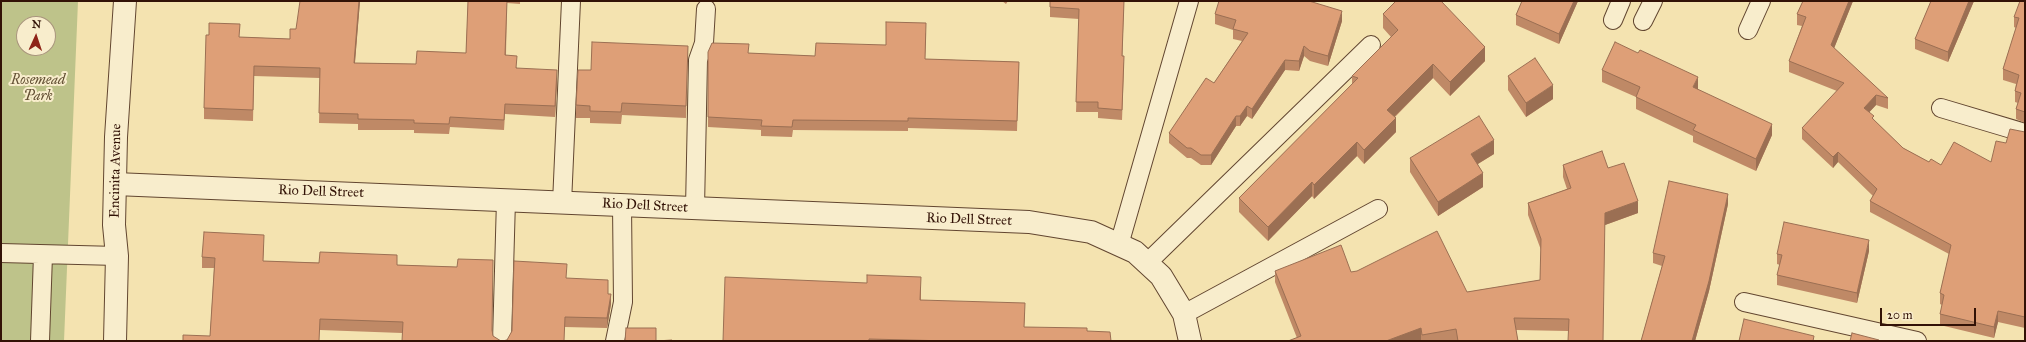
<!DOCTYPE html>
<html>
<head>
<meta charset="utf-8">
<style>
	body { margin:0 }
	#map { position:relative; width:2026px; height:342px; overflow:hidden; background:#f4e3b0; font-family:"IM FELL Great Primer",serif }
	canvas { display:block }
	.frame { position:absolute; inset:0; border:2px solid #321206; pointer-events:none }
	.north { position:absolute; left:16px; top:16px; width:40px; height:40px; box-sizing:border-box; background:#f8edcc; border:1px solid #a9957d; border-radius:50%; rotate:3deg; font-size:11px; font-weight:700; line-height:16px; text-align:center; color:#321206 }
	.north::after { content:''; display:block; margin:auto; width:14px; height:18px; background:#8f2418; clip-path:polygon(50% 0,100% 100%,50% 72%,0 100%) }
	.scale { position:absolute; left:1880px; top:308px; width:96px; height:18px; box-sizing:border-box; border:2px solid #321206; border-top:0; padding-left:5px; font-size:12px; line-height:14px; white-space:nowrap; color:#321206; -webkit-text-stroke:3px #f8edcc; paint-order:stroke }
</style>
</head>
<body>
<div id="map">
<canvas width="2026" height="342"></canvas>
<div class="frame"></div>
<div class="north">N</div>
<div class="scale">20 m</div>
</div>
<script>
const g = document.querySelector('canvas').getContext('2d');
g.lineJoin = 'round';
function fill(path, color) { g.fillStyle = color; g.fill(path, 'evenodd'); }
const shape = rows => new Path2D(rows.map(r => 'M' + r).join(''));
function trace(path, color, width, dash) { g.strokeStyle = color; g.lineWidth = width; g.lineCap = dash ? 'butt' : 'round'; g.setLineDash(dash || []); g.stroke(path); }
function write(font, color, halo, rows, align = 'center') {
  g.font = font + ' "IM FELL Great Primer",serif'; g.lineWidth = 4; g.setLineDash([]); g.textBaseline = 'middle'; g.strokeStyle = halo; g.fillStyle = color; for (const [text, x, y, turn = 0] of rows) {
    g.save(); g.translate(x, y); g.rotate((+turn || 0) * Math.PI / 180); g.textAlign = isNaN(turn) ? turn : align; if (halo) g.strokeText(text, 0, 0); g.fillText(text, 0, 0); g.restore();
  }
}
const green = shape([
	[1,1,78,1,64,341,1,341],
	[24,24,48,24,48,48,24,48]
]);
const service = shape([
	[1613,20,1621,1],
	[1643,21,1653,1],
	[1748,30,1761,1],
	[1941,108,2025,133],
	[562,203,571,1],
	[695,208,698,60,704,43,706,9],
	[1119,245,1189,1],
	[1,253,117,256],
	[1147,263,1371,45],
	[1744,302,1917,341],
	[1184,314,1378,209],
	[40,341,43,255],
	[502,341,506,200],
	[615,341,623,302,622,205]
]);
const minor = shape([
	[115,184,1029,222,1091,232,1135,252,1161,276,1184,314,1190,341]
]);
const tertiary = shape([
	[115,341,117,256,114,225,116,137,125,1]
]);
const wall = shape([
	[360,1,355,63,416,64,466,53,468,1,520,1,520,4,507,3,506,55,517,68,557,81,555,117,505,114,504,130,450,127,449,134,414,133,414,130,358,130,358,124,319,123,320,78,254,76,253,121,204,119,204,108,240,37,290,39,296,29],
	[1002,1,1008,1,1006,4],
	[1050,1,1124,1,1122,56,1124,66,1122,120,1098,118,1098,112,1076,112,1079,19,1050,17],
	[1522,1,1578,1,1559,44,1516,25,1516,15],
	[1803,1,1853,1,1834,48,1888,98,1888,109,1876,105,1869,112,1874,120,1903,148,1929,162,1941,165,1991,162,2006,143,2025,132,2025,328,1998,322,1994,338,1940,325,1940,314,1942,305,1940,304,1940,293,1949,254,1870,212,1870,201,1873,196,1838,162,1833,168,1802,139,1802,128,1837,91,1789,72,1789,61,1802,26,1797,25,1797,14],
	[1931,1,1974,1,1948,62,1915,49,1915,39],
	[2025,1,2025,123,2016,119,2016,109,2018,103,2015,102,2015,91,2016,84,2003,80,2003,69,2016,28,2014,27,2014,17],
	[1215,14,1342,21,1328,66,1310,61,1304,56,1299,71,1285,70,1252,119,1247,116,1240,126,1236,126,1211,165,1201,165,1191,158,1187,158,1169,143,1169,133,1214,83,1242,41,1233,39,1233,30,1215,24],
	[1383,14,1485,61,1450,96,1433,78,1395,117,1396,132,1364,164,1357,156,1314,199,1312,196,1268,241,1239,212,1239,198,1352,85,1352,76,1391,37,1383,28],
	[926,33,925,59,1019,62,1017,131,908,128,908,131,793,130,792,137,761,136,761,130,708,127,708,52,749,53,815,56,886,45],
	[688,46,686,118,622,115,621,124,590,123,590,118,576,118,576,105,591,70],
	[1602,70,1697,89,1772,135,1756,171,1693,142,1693,136,1636,109,1636,97,1602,82],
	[1508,76,1553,99,1526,117,1508,90],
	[1494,154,1478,164,1483,187,1438,216,1410,172,1410,158],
	[1563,165,1608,168,1638,213,1605,225,1568,331,1516,330,1518,341,1421,341,1421,340,1297,338,1275,282,1275,271,1351,272,1467,292,1540,280,1541,250,1528,215,1528,203,1567,189,1563,177],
	[1728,204,1709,291,1695,341,1641,341,1662,266,1653,263,1653,253],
	[264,245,263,261,397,265,457,267,493,260,402,333,320,330,210,336,214,268,202,268,202,257],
	[1869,251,1857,303,1777,285,1777,275,1780,265,1777,264,1777,254],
	[566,278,608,294,611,304,607,328,565,327,507,340],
	[921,287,921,300,1025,313,1024,327,1087,331,1111,341,723,341]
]);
const shadedWall = shape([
	[359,1,360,1,354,73,354,63],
	[1124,1,1122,66,1122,56],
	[1574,1,1578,1,1559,44,1559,34],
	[1849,1,1853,1,1831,56,1831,45],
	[1969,1,1974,1,1948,62,1948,52],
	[1342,11,1342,21,1328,66,1328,56],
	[1304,46,1304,56,1299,71,1299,61],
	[1485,47,1485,61,1450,96,1450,82],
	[1285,60,1285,70,1252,119,1252,109],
	[1433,64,1433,78,1387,124,1387,110],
	[557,70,557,81,555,117,555,106],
	[1698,77,1698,89,1693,99,1693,87],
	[1553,85,1553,99,1526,117,1526,103],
	[1876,95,1876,105,1864,118,1864,108],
	[1247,106,1247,116,1240,126,1240,116],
	[1236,116,1236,126,1211,165,1211,155],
	[1396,118,1396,132,1364,164,1364,150],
	[1772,124,1772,135,1756,171,1756,159],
	[1494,140,1494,154,1471,168,1471,154],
	[1357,142,1357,156,1314,199,1314,185],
	[1838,152,1838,162,1833,168,1833,157],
	[1483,173,1483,187,1438,216,1438,202],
	[1312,182,1312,196,1268,241,1268,227],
	[1728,194,1728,204,1709,291,1695,341,1692,341],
	[1638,201,1638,213,1605,225,1605,213],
	[1869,240,1869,251,1857,303,1857,293],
	[611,294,611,304,607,328,607,318],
	[1998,311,1998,322,1994,338,1994,327],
	[1421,328,1421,340,1418,341,1386,341]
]);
const building = shape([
	[300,1,359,1,354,63,416,64,417,51,466,53,468,1,507,1,505,55,517,56,516,68,557,70,555,106,505,104,504,120,450,117,449,124,414,123,414,120,358,119,358,114,319,113,320,68,254,66,253,110,204,108,206,35,209,35,209,23,240,24,239,37,290,39,290,29,296,29,300,1],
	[1050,1,1124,1,1122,56,1124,56,1122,110,1098,108,1098,102,1076,102,1079,9,1050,7,1050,1],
	[1219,1,1309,1,1342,11,1328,56,1310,51,1304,46,1299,61,1285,60,1252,109,1247,106,1240,116,1236,116,1211,155,1201,155,1191,148,1187,148,1169,133,1206,78,1214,83,1248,33,1233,29,1236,20,1215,14,1219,1],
	[1396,1,1441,1,1485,47,1450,82,1433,64,1387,110,1396,118,1364,150,1357,142,1314,185,1312,182,1268,227,1239,198,1358,78,1352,76,1398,30,1383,14,1396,1],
	[1522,1,1574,1,1559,34,1516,15,1522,1],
	[1803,1,1849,1,1831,45,1888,98,1876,95,1864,108,1874,116,1872,118,1903,148,1929,162,1931,159,1941,165,1954,142,1991,162,1996,141,2006,143,2010,129,2025,132,2025,317,1998,311,1994,327,1940,314,1944,295,1940,293,1951,245,1870,201,1877,189,1838,152,1833,157,1802,128,1844,83,1789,61,1806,17,1797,14,1803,1],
	[1931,1,1969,1,1948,52,1915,39,1931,1],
	[2020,1,2025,1,2025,112,2016,109,2021,93,2015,91,2019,75,2003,69,2019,18,2014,17,2020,1],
	[886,22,926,23,925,59,1019,62,1017,121,908,118,908,121,793,120,792,127,761,126,762,120,708,117,708,52,712,43,749,44,748,53,815,56,816,43,886,45,886,22],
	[592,42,688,46,686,106,622,103,621,112,590,111,590,106,576,105,578,70,591,70,592,42],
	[1615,42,1638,53,1640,50,1698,77,1693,87,1772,124,1756,159,1693,130,1696,125,1636,97,1640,87,1602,70,1615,42],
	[1535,58,1553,85,1526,103,1508,76,1535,58],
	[1479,116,1494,140,1471,154,1483,173,1438,202,1410,158,1479,116],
	[1602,151,1608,168,1624,163,1638,201,1605,213,1603,341,1568,341,1569,319,1514,318,1518,341,1458,341,1456,329,1422,335,1421,328,1386,341,1288,341,1301,336,1275,271,1341,245,1351,272,1357,271,1437,231,1467,292,1540,280,1541,239,1528,203,1571,188,1563,165,1602,151],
	[1669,181,1728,194,1709,281,1692,341,1641,341,1665,256,1653,253,1669,181],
	[1784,222,1869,240,1857,293,1777,275,1782,255,1777,254,1784,222],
	[204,232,264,235,263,261,319,263,320,252,397,255,397,265,457,267,458,259,493,260,492,330,493,336,501,341,402,341,403,322,320,319,319,341,183,341,183,335,210,336,215,258,202,257,204,232],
	[514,261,567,264,566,278,608,280,608,294,611,294,607,318,565,317,564,341,502,341,507,340,512,331,514,261],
	[867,275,921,277,920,300,1025,303,1024,327,1087,328,1087,331,1110,332,1111,341,949,341,869,339,869,341,723,341,725,277,867,283,867,275],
	[1744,319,1814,336,1813,341,1739,341,1744,319],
	[626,328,656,328,656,341,672,340,672,341,625,341,626,328],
	[1852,333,1879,340,1879,341,1850,341,1852,333]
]);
const parkNames = [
	["Rosemead",38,81],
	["Park",38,97]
];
const streetNames = [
	["Encinita Avenue",116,171,-89],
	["Rio Dell Street",321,192,2],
	["Rio Dell Street",645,206,3],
	["Rio Dell Street",969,220,2]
];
fill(green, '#bec38a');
trace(service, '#624630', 20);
trace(minor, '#624630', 24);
trace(tertiary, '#624630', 24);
trace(service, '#f8edcc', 18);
trace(minor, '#f8edcc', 22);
trace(tertiary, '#f8edcc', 22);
fill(wall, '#bf8966');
fill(shadedWall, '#9b6f53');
fill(building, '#de9f77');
trace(building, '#9b6f53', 1);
write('italic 14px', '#635034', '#f8edcc', parkNames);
write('14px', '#321206', '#f8edcc', streetNames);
</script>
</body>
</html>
